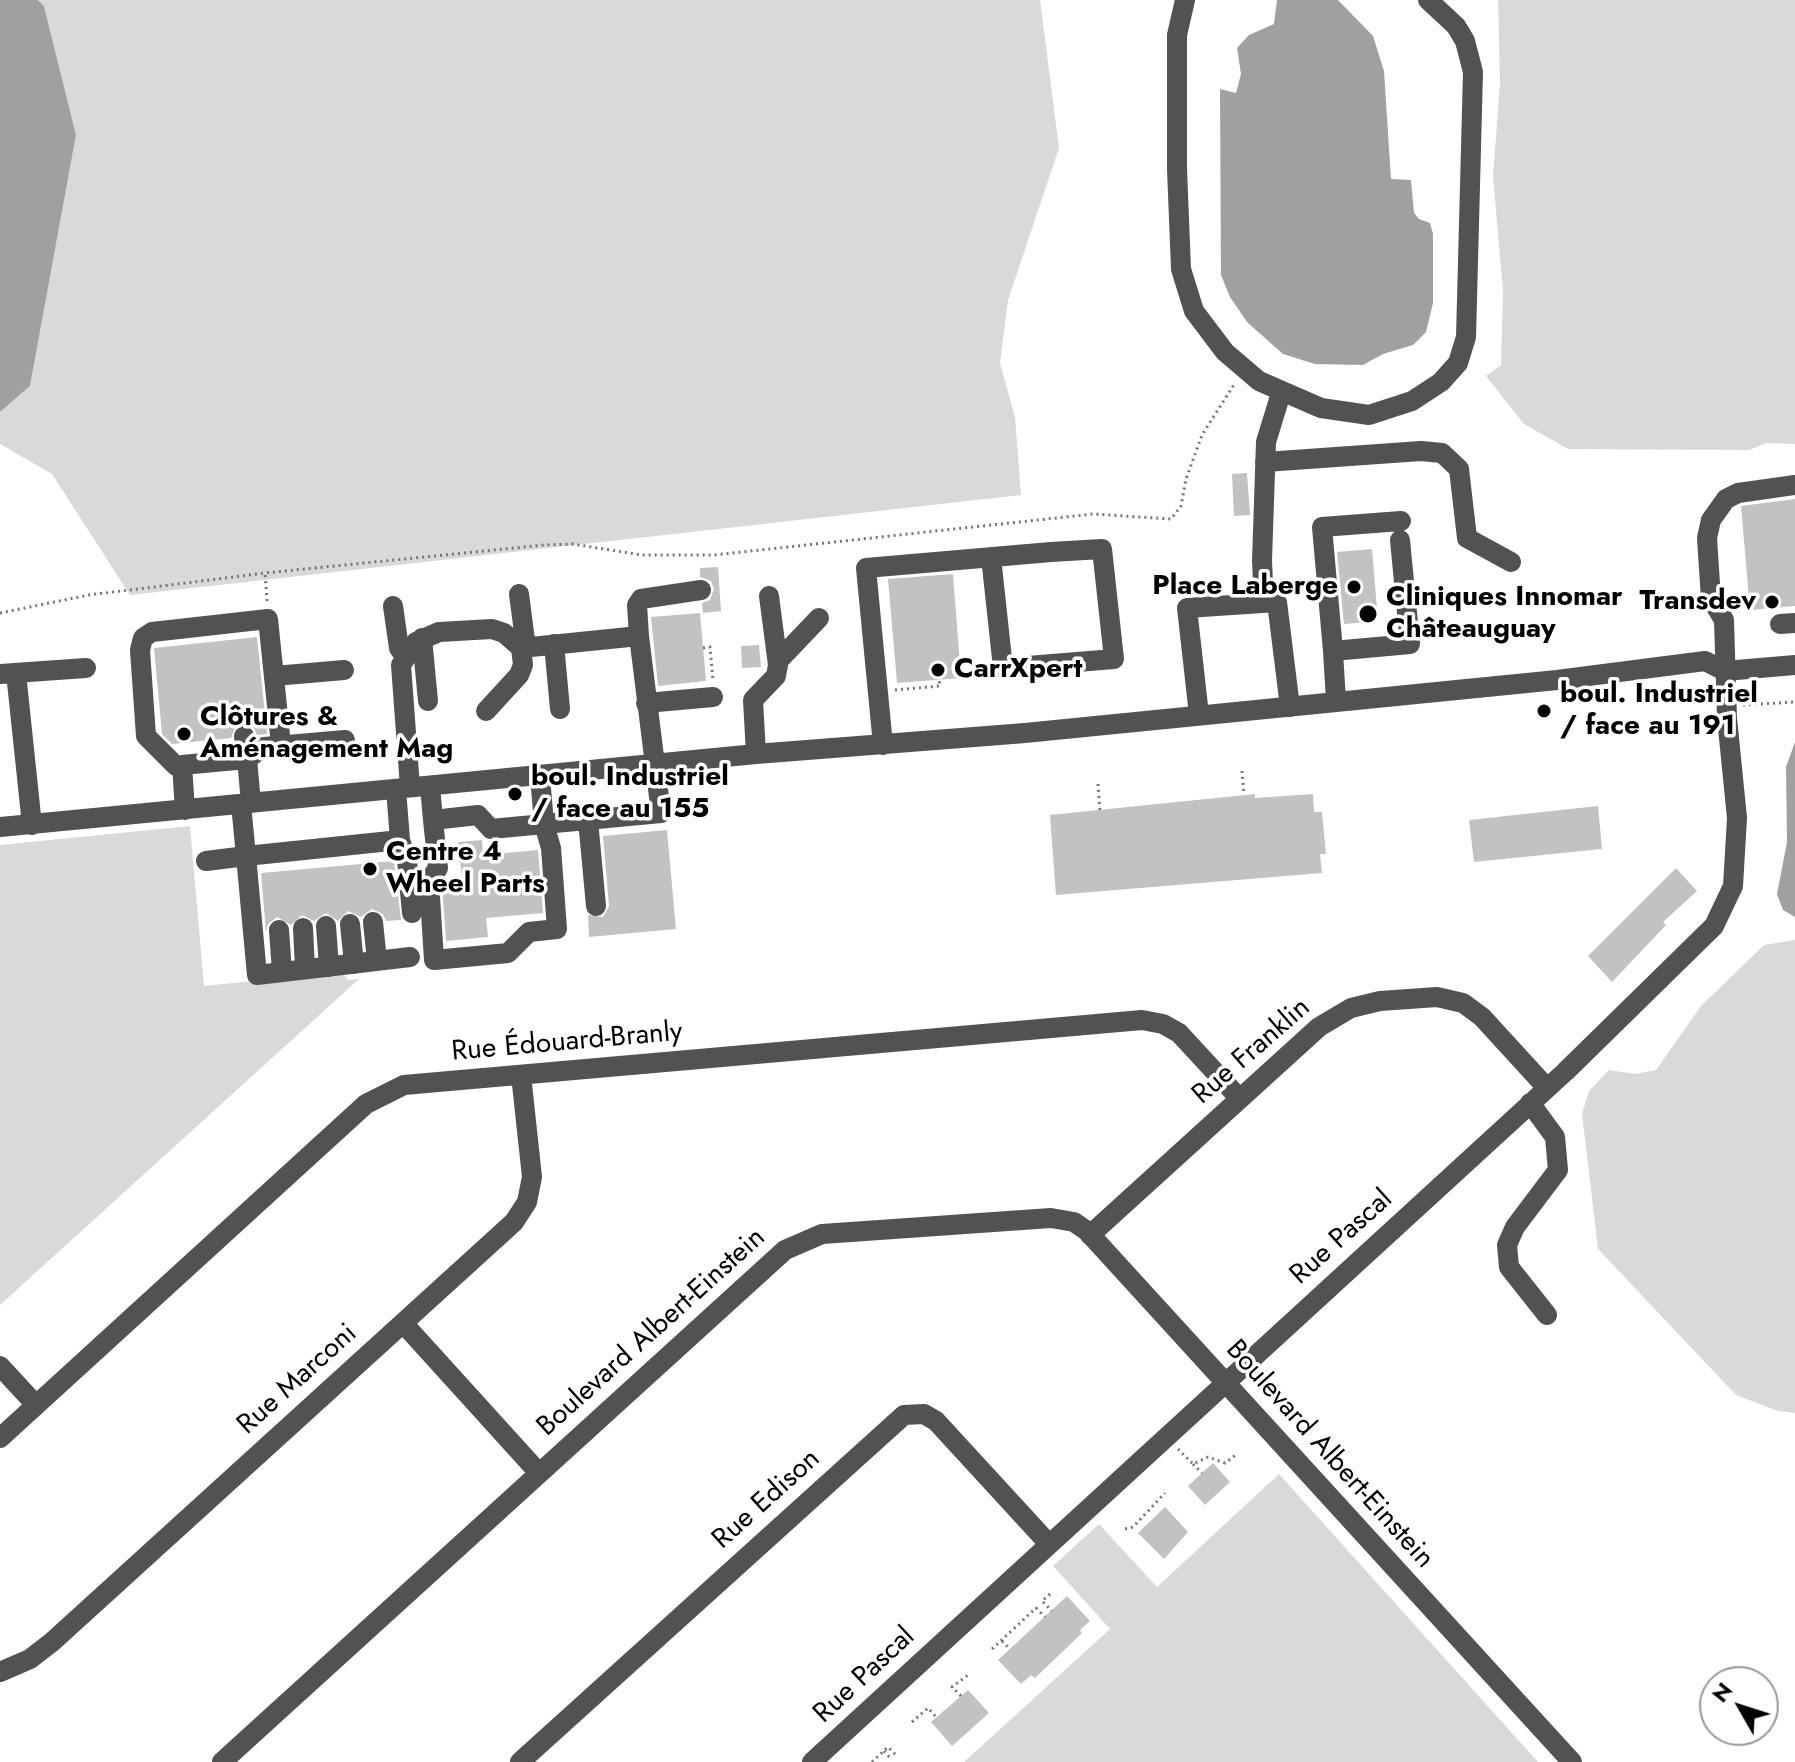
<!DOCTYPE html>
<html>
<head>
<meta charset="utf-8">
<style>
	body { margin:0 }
	#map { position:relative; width:1795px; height:1762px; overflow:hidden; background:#fff; font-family:Jost,sans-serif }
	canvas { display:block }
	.north { position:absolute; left:1699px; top:1666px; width:80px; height:80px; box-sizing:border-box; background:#fff; border:2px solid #999; border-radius:50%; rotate:309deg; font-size:22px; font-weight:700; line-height:32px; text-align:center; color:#000 }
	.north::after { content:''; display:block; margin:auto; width:28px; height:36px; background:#000; clip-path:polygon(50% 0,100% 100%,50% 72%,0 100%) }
</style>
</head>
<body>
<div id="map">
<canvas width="1795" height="1762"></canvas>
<div class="north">N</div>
</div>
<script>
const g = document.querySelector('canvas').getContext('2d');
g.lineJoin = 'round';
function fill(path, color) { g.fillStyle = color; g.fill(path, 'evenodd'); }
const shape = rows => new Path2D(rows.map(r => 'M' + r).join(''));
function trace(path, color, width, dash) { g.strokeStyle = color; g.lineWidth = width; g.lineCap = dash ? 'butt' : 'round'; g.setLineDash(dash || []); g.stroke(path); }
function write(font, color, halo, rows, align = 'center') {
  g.font = font + ' Jost,sans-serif'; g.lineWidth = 7; g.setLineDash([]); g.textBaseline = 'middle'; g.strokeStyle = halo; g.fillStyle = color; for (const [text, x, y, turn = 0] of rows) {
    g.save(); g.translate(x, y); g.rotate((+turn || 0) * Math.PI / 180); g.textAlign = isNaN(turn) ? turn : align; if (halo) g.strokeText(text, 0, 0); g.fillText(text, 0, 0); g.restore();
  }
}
const green = shape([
	[38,0,1040,0,1059,148,1008,300,1000,363,1015,417,1021,495,130,595,52,474,0,444,0,412,30,386,76,135,44,6],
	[1498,0,1795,0,1795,444,1766,443,1749,450,1568,449,1524,424,1486,376,1501,365,1503,291,1493,176,1500,84],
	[190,826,204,986,342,972,348,980,359,979,0,1305,0,845],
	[1795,940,1795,1413,1778,1411,1736,1395,1598,1249,1582,1114,1589,1091,1609,1070,1635,1074,1656,1070,1701,1006,1764,945],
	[1279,1474,1538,1762,964,1762,1110,1629,1053,1566,1099,1524,1157,1587]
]);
const water = shape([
	[0,0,38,0,44,6,76,135,30,386,0,412],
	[1277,0,1338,0,1373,36,1384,71,1391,179,1411,180,1414,213,1419,219,1430,223,1433,234,1433,303,1426,332,1413,345,1383,354,1363,365,1315,364,1283,354,1247,322,1230,297,1221,275,1220,89,1236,93,1241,74,1237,48,1249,35,1274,24],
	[1795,742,1795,917,1783,910,1777,894,1787,842,1786,767]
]);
const building = shape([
	[1247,473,1250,515,1234,516,1232,474],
	[1795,499,1795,606,1750,610,1741,506],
	[1372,549,1378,621,1344,624,1337,552],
	[718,567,721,611,703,613,702,603,710,600,714,589,711,581,700,577,700,568],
	[953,574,961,678,897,683,888,579],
	[700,613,706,681,658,686,651,617],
	[257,637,267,734,257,735,254,728,243,723,236,726,231,738,172,744,162,734,154,648],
	[759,645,761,667,742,668,741,646],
	[1255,794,1255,798,1313,794,1314,812,1322,812,1326,854,1320,854,1322,873,1056,895,1050,815],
	[1598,806,1602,849,1474,862,1469,820],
	[667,830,676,929,589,937,588,915,603,917,609,906,603,836],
	[482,840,483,855,538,850,543,913,486,918,488,937,446,941,442,885,446,880,462,879,458,842],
	[394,861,401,920,386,921,383,914,372,909,361,917,348,911,338,921,326,913,314,921,302,915,291,925,277,917,268,924,266,932,261,873],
	[1676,868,1697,891,1663,922,1666,925,1612,982,1588,956],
	[1213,1463,1230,1482,1205,1505,1188,1486],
	[1165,1507,1188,1532,1164,1559,1138,1533],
	[1067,1596,1090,1621,1080,1630,1082,1633,1035,1678,1031,1675,1021,1684,998,1660],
	[968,1690,989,1713,952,1746,931,1722]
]);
const path = shape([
	[267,601,265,573,544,545,572,544,642,555,714,555,1093,514,1171,519,1181,506,1186,479,1202,435,1235,383],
	[0,613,89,595,265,573],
	[703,648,710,647,713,680],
	[895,690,940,686,939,680],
	[1743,705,1795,702],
	[1242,771,1244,795],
	[1098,784,1100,811],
	[1178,1449,1193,1464,1208,1457,1225,1463,1237,1454],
	[1193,1464,1202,1473],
	[1125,1529,1133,1527,1165,1493],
	[1050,1594,1042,1601,1052,1611],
	[1002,1641,1010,1649],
	[992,1649,1036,1608,1045,1617],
	[961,1696,952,1687,968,1675],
	[912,1722,928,1708,937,1718],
	[884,1751,892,1760],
	[872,1762,888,1747,897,1756]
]);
const minor = shape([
	[1185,0,1177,35,1177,169,1181,269,1194,311,1225,352,1259,381,1321,408,1369,415,1412,401,1441,382,1458,363,1466,337,1473,72,1465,41,1456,26,1428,0],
	[1265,462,1421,451,1442,453,1459,469,1467,538,1511,562],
	[519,594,526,648],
	[1264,603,1262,561,1266,442,1281,393],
	[393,606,399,648,405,657],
	[1780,624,1795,623],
	[639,636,637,605,641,599,701,590],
	[422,638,428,701],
	[554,644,560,709],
	[1333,651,1322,527,1401,521],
	[778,661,819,618],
	[1725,671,1795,665],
	[16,673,32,825],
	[0,674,86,668],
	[274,676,344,670],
	[1336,701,1333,651,1410,644,1400,540],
	[646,703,713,697],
	[486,711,519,675,523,665,521,648],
	[1199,715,1187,608,1277,602,1290,707],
	[244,736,247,759,264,747,345,740],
	[883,745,866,568,1051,552,1102,549,1114,659,1003,668,991,557],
	[756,754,753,700,776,676,778,665,769,596],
	[182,765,176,766,146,736,140,650,143,638,152,632,268,619,281,745],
	[430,786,433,820,478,815,491,829,544,824,540,776],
	[410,787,401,665,416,642,439,632,492,629,504,633,521,648,639,636,661,813,544,824,551,848,557,929,529,932,508,953,434,960,429,881,438,868,433,820],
	[241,804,246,856,400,840,396,789],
	[185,810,182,765,247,759,251,803],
	[588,820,596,906],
	[0,827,756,754,1025,733,1557,680,1705,661,1725,671],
	[400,840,407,860,412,913],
	[206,861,246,856,257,975,410,957],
	[373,922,377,961],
	[350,924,354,964],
	[326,926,329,967],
	[303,928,305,969],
	[279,930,282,972],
	[1530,1103,1555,1137,1558,1170,1515,1227,1507,1245,1509,1267,1547,1315],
	[1090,1235,1319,1027,1351,1008,1380,1001,1437,997,1463,1003,1482,1017,1547,1088],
	[403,1323,539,1473],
	[0,1366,36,1405],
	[0,1438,366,1104,404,1085,1142,1020,1163,1024,1179,1033,1240,1099],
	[0,1672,30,1659,52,1642,514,1222,527,1202,532,1177,521,1075],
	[222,1762,785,1250,822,1234,1051,1218,1074,1222,1087,1231,1572,1762],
	[520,1762,904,1415,924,1414,936,1421,1049,1544],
	[812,1762,1565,1072,1714,926,1733,886,1737,818,1727,718,1724,620,1711,599,1707,538,1711,520,1726,499,1738,493,1795,485]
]);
const markers = [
	[1354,587,8,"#000"],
	[1772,602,8,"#000"],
	[1368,614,10,"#000"],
	[938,670,8,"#000"],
	[1544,711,8,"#000"],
	[184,734,8,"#000"],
	[515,794,8,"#000"],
	[370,869,8,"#000"]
];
const poiNames = [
	["Place Laberge",1338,587,"right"],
	["Cliniques Innomar",1386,598],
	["Châteauguay",1386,630],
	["Transdev",1756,602,"right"],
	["CarrXpert",954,670],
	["boul. Industriel",1560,695],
	["/ face au 191",1560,727],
	["Clôtures &",200,718],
	["Aménagement Mag",200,750],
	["boul. Industriel",531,778],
	["/ face au 155",531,810],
	["Centre 4",386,853],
	["Wheel Parts",386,885]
];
const streetNames = [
	["Rue Édouard-Branly",567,1043,-5],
	["Rue Franklin",1252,1052,-41],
	["Rue Pascal",1342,1238,-42],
	["Boulevard Albert-Einstein",652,1333,-42],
	["Rue Marconi",298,1380,-42],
	["Boulevard Albert-Einstein",1329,1455,48],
	["Rue Edison",767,1500,-42],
	["Rue Pascal",865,1676,-43]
];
fill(green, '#d9d9d9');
fill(water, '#a0a0a0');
fill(building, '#c2c2c2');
trace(path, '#747474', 3, [2, 4]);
trace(minor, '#525252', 20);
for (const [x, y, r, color] of markers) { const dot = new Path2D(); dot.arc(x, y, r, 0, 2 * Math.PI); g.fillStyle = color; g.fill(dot); trace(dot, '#fff', 3); }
write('bold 28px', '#000', '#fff', poiNames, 'left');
write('28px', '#000', '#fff', streetNames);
</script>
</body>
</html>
